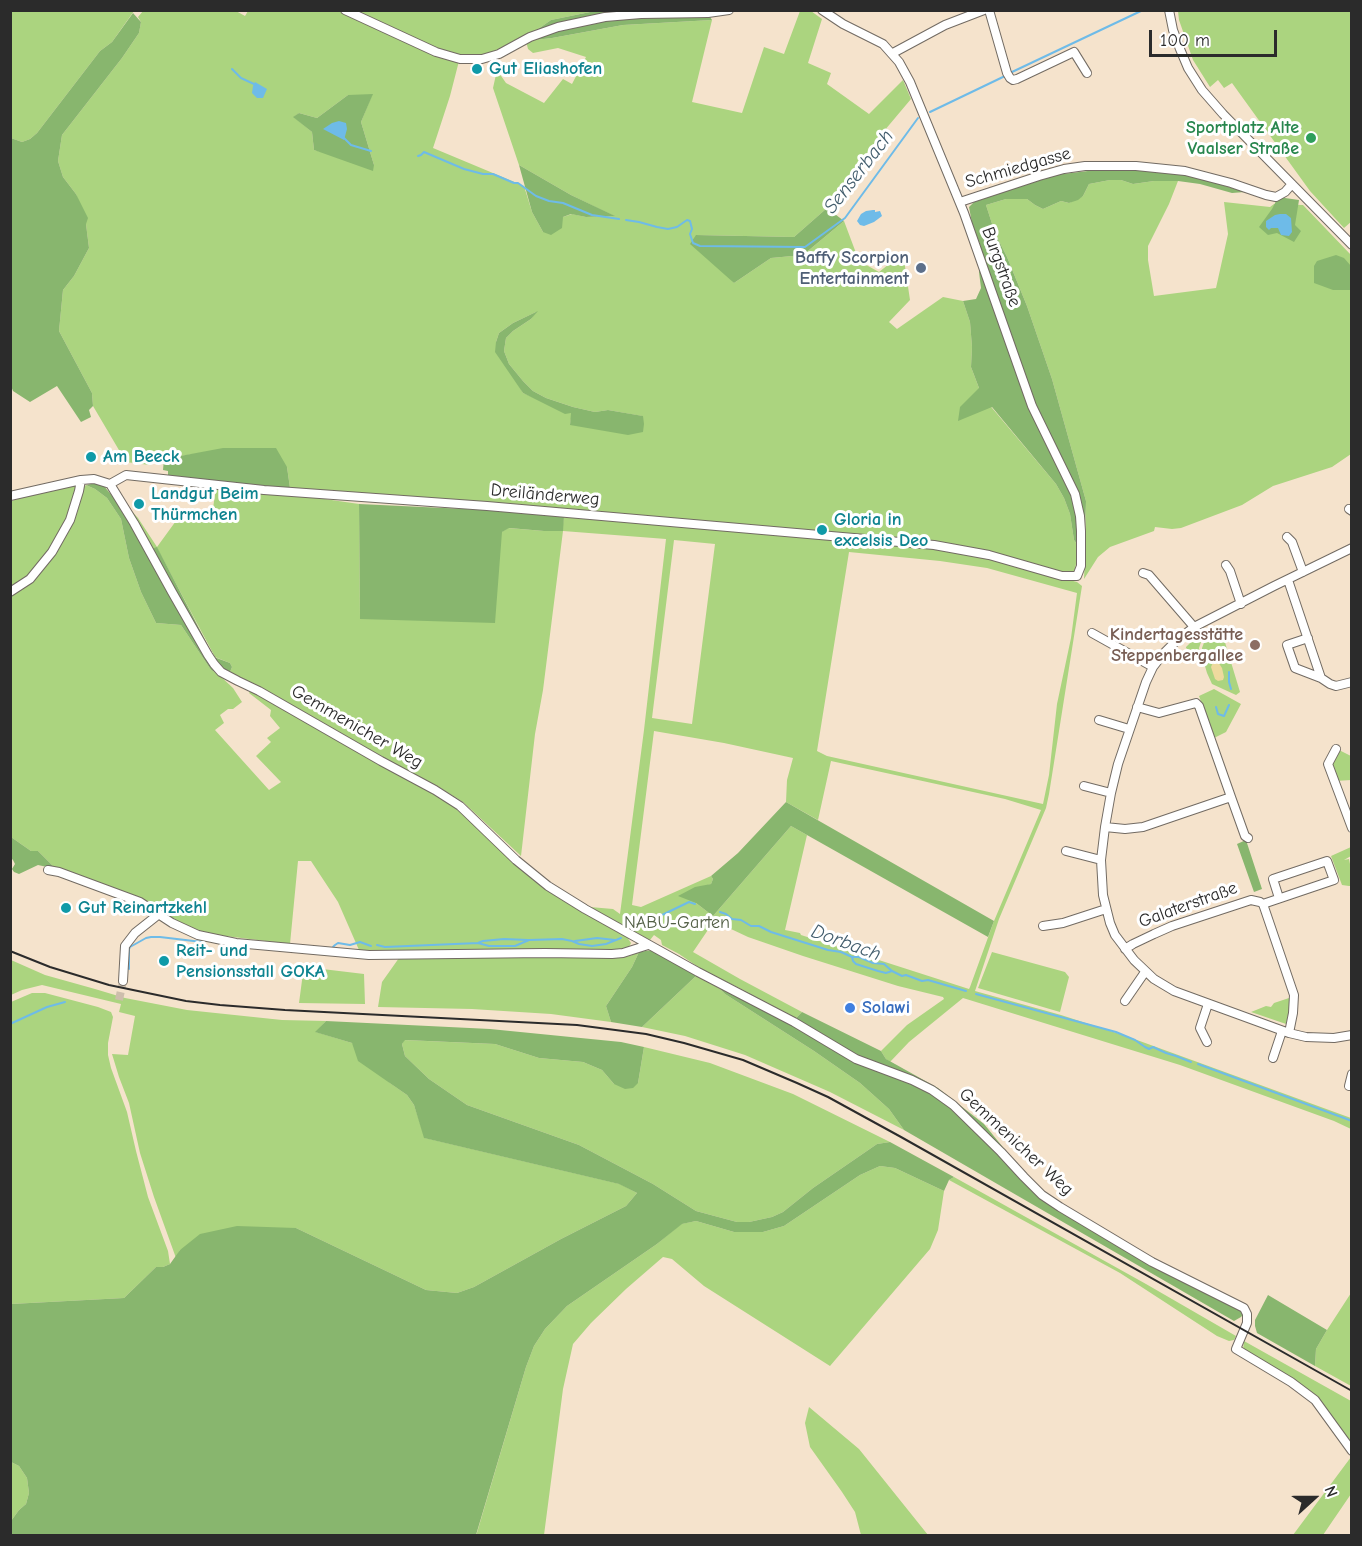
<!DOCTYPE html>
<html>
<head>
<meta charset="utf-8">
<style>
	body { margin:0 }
	#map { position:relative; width:1362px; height:1546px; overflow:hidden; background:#f5e3cc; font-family:"Comic Neue",sans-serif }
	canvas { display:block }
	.frame { position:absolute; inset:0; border:12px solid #2b2b2b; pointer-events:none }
	.north { position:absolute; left:1284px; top:1468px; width:60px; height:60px; -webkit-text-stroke:4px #fff; paint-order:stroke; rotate:69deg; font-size:16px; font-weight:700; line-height:24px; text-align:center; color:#2b2b2b }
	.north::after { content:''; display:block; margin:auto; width:21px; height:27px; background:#2b2b2b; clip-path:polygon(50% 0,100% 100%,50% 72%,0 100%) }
	.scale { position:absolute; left:1149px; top:30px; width:128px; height:27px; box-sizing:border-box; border:3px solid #2b2b2b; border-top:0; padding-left:8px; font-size:18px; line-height:21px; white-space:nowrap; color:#2b2b2b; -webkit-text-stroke:4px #fff; paint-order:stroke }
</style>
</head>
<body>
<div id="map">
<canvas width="1362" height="1546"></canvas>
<div class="frame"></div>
<div class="north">N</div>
<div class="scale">100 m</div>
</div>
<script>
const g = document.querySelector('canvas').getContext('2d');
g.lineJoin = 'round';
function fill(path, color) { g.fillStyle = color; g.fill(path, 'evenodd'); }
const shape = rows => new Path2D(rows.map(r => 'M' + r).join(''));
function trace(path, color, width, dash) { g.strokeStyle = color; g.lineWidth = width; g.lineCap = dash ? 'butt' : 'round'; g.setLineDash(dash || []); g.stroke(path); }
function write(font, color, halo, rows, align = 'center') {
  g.font = font + ' "Comic Neue",sans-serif'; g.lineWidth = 6; g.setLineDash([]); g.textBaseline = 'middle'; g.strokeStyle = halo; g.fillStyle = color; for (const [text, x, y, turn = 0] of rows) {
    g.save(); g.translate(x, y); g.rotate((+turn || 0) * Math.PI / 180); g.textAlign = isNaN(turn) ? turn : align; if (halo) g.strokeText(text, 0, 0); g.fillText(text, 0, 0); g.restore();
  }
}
const green = shape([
	[11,11,134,11,112,42,100,51,37,133,30,139,22,142,11,138],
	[143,11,236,11,245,16,248,11,340,11,392,35,459,61,450,96,433,148,524,186,532,212,543,232,563,217,572,214,586,217,614,216,571,195,519,165,493,88,497,70,506,83,544,103,563,79,572,84,586,57,558,48,533,53,528,49,526,41,552,38,623,25,712,20,692,102,742,113,764,47,784,54,800,11,811,11,822,19,808,63,831,73,827,84,869,114,903,80,911,99,879,137,827,208,794,237,696,235,734,283,771,258,803,255,844,221,859,261,879,272,903,253,910,300,889,322,897,329,943,297,963,301,970,322,972,347,971,367,982,396,1056,484,1064,498,1070,514,1074,540,1077,544,1076,564,1075,569,1073,572,1066,574,988,553,931,541,827,533,486,503,290,488,287,467,193,454,164,459,151,456,150,465,126,462,93,406,92,393,59,331,63,290,74,276,89,248,86,224,76,194,63,177,58,161,62,135,122,58,139,33,141,22,138,17],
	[348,95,372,95,361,122,374,165,314,150,312,132,294,117,299,113,317,118],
	[536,312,531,319,513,331,506,338,504,351,509,364,523,381,533,391,546,398,573,407,595,412,608,410,642,416,570,424,572,413,523,393,496,342,499,333,513,323],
	[353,11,595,11,551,20,531,34,498,52,481,57,460,57,437,50],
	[1178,11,1351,11,1352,221,1344,228,1310,191,1232,83,1224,88,1218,80,1210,87,1193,60,1179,20],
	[1110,180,1121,180,1133,184,1154,181,1178,181,1169,204,1148,246,1148,260,1154,296,1216,288,1228,234,1224,202,1270,207,1274,204,1303,205,1351,255,1351,454,1332,467,1273,486,1242,505,1181,528,1172,529,1155,527,1154,531,1110,547,1098,557,1084,579,1086,535,1086,501,1052,379,1027,306,1007,257,995,233,986,205,1006,199,1027,199,1035,205,1043,209,1061,201,1069,203,1083,196,1089,184],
	[74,483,76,488,71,510,56,541,24,581,11,588,11,501],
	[86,485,95,489,107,498,121,519,129,558,141,592,156,623,181,625,211,670,218,674,233,688,242,702,233,709,228,709,220,715,224,723,215,730,269,790,281,782,256,756,271,742,267,738,280,728,270,716,271,710,249,693,251,690,428,789,458,808,527,873,627,937,631,943,629,947,623,950,368,952,359,950,338,902,311,861,298,861,290,944,209,934,195,931,56,869,38,851,31,851,11,837,11,595,60,543,77,513,84,487],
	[216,488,297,495,359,504,360,619,508,528,544,531,562,531,564,517,939,549,987,558,1077,582,1082,586,1049,794,1046,808,999,919,975,991,1061,1015,1126,1036,1351,1118,1351,1129,1334,1121,1180,1065,963,998,909,1042,890,1062,886,1059,881,1051,907,1025,944,999,943,997,898,986,803,956,748,937,714,921,693,952,740,979,802,1012,796,1018,751,994,701,969,679,954,662,945,661,940,654,935,650,940,590,907,613,909,620,914,644,730,666,539,563,531,543,690,535,734,521,856,463,802,439,787,411,773,262,688,230,672,232,667,230,663,215,657,157,548,151,549,128,507,138,518,157,547,181,514,211,522],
	[674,540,715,544,692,724,652,718],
	[849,552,940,561,987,568,1077,593,1071,638,1057,704,1049,775,1043,804,827,756,817,751],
	[654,731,724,743,793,758,787,780,786,802,818,820,831,761,1005,799,1041,810,994,921,970,987,969,989,801,935,800,933,785,930,807,835,791,826,713,916,696,903,708,885,711,884,713,879,711,876,641,907,632,905],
	[1219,625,1222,626,1222,634,1207,636,1201,642,1199,648,1200,658,1186,648,1186,647,1193,640],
	[1212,636,1221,637,1224,639,1240,692,1236,695,1212,684,1207,673,1202,656,1202,648,1205,640],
	[1214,689,1241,704,1226,732,1214,738,1199,696],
	[1339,750,1351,756,1351,780,1335,781,1328,764],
	[1351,847,1351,856,1344,860,1349,859,1351,869,1351,886,1349,886,1342,885,1331,856],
	[639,952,632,967,606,1006,611,1022,551,1014,472,1009,378,1007,382,982,399,958,621,957,630,956],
	[992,952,1065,972,1069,977,1060,1012,978,988],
	[11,960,45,975,95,989,125,998,187,1010,282,1020,326,1021,316,1032,352,1043,390,1083,407,1095,414,1105,425,1138,620,1184,637,1193,626,1206,561,1239,474,1287,457,1293,426,1290,296,1228,180,1250,176,1258,154,1197,140,1153,129,1103,119,1077,112,1054,128,1055,135,1016,119,1012,121,1004,42,985,22,990,11,995],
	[314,968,364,974,365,1004,299,1003,303,973],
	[697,975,720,989,725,994,814,1051,860,1083,889,1109,904,1130,830,1092,745,1055,685,1036,642,1027],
	[32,993,45,993,98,1007,111,1012,113,1017,108,1043,108,1055,111,1068,127,1112,136,1151,148,1197,168,1251,170,1264,163,1267,156,1267,124,1298,11,1304,11,1002],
	[1289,998,1290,1001,1289,1011,1286,1024,1251,1012,1266,1006,1271,1007,1274,1003],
	[404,1040,495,1044,539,1058,583,1062,602,1070,614,1084,638,1083,644,1047,710,1063,793,1094,890,1142,877,1144,813,1188,783,1212,772,1217,749,1222,737,1222,696,1211,653,1184,579,1145,467,1105,429,1079,405,1056,402,1044],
	[880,1166,895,1168,944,1191,938,1230,930,1249,830,1366,704,1286,672,1259,663,1257,626,1289,591,1323,573,1344,563,1389,544,1535,476,1536,526,1367,534,1346,545,1329,567,1306,657,1244,681,1224,696,1221,734,1232,763,1232,784,1226,860,1175],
	[954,1177,1146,1284,1236,1336,1234,1340,1229,1341,1217,1336,1120,1273,949,1180],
	[1351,1293,1351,1386,1315,1366,1316,1349,1327,1330],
	[1244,1341,1351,1401,1351,1445,1322,1403,1243,1350],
	[809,1407,859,1449,928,1535,861,1535,855,1512,842,1492,810,1447,805,1423],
	[1351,1457,1351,1494,1323,1535,1293,1535],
	[11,1462,19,1466,27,1478,29,1493,26,1504,19,1510,11,1521]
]);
const forest = shape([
	[595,11,704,11,707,12,712,20,623,25,552,38,526,41,531,34,551,20],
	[133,13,141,22,139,33,122,58,62,135,58,161,63,177,76,194,88,218,86,224,89,248,74,276,63,290,59,331,92,393,93,406,89,410,91,417,81,422,57,386,30,402,13,391,11,386,11,138,22,142,30,139,37,133,100,51,112,42],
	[373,94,361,122,374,165,373,171,314,150,312,132,293,117,299,113,317,118,348,95],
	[519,165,571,195,615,216,586,217,571,214,563,217,562,228,551,235,543,232,532,212],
	[1140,169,1189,175,1245,192,1232,193,1200,184,1178,181,1154,181,1133,184,1121,180,1110,180,1089,184,1083,196,1078,200,1069,203,1061,201,1043,209,1035,205,1027,199,1006,199,986,205,995,233,1007,257,1027,306,1052,379,1086,501,1085,540,1077,544,1074,540,1070,514,1064,498,1056,484,992,407,958,421,960,407,979,388,971,367,972,347,970,322,963,301,976,299,981,288,979,272,981,247,972,223,969,207,974,202,1055,175,1096,170],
	[1278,197,1299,200,1295,225,1301,231,1294,242,1277,233,1268,235,1259,227,1272,209],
	[827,208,844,221,803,255,771,258,734,283,690,244,696,235,794,237],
	[1336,255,1344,258,1351,266,1351,290,1333,290,1314,283,1314,266,1317,261],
	[538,311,531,319,513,331,506,338,504,351,509,364,523,381,533,391,546,398,573,407,595,412,608,410,643,416,644,424,643,432,628,435,570,425,571,413,565,414,523,393,495,352,496,342,499,333,513,323],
	[223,448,276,448,287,467,290,488,168,478,168,471,163,470,164,459],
	[96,483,104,486,122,508,146,551,157,547,214,657,230,663,232,667,230,672,218,674,211,670,181,625,156,623,141,592,129,558,121,519,107,498,95,489,86,485],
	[359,504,486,510,564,517,563,531,544,531,509,528,502,532,495,623,360,619],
	[786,802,994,921,988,937,791,826,713,916,696,903,678,896,695,887,711,884,713,879,711,876,738,853],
	[11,837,31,851,38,851,56,869,38,865,19,874,14,872,12,869,15,864,13,860,11,858],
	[1246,840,1262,889,1254,892,1237,844],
	[652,950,697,975,642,1027,611,1022,606,1006,632,967,639,952],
	[725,982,751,994,796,1018,802,1012,881,1051,886,1059,938,1088,984,1124,1024,1173,1043,1191,1067,1208,1148,1256,1249,1308,1241,1317,1234,1321,904,1130,889,1109,860,1083,814,1051,725,994,720,989],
	[326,1021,490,1029,621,1042,644,1047,638,1083,633,1088,625,1089,614,1084,602,1070,583,1062,539,1058,495,1044,405,1040,402,1044,405,1056,429,1079,467,1105,579,1145,653,1184,696,1211,737,1222,749,1222,772,1217,783,1212,813,1188,877,1144,890,1142,954,1177,949,1180,944,1191,895,1168,880,1166,860,1175,784,1226,763,1232,734,1232,696,1221,682,1224,657,1244,567,1306,545,1329,534,1346,526,1367,476,1535,11,1535,11,1521,19,1510,26,1504,29,1493,27,1478,19,1466,11,1462,11,1304,124,1298,156,1267,163,1267,170,1264,180,1250,200,1234,237,1226,296,1228,426,1290,457,1293,474,1287,561,1239,626,1206,637,1193,619,1184,424,1138,414,1105,407,1095,358,1061,352,1043,315,1032],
	[1268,1295,1327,1330,1316,1349,1315,1366,1257,1333,1255,1326,1255,1320]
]);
const sand = shape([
	[1216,659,1222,668,1224,677,1223,680,1218,681,1215,679,1211,667,1214,660]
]);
const water = shape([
	[255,82,267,89,263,98,257,98,252,93,253,86],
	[339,121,346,123,347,129,344,140,323,129,332,123],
	[873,210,875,210,875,212,880,211,882,216,874,222,864,226,860,225,857,221,861,214,866,211],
	[1280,214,1286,214,1291,218,1292,232,1289,236,1281,235,1278,228,1271,228,1269,230,1266,227,1266,221,1275,215]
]);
const stream = shape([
	[232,69,241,78,256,85],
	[1012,72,1143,10],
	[930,112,1005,76],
	[343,137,351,145,371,151],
	[418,156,421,155,424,152,464,169,483,174,493,174,514,183,518,183,536,196,549,201,563,203,592,215,619,219],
	[626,220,639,222,657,227,668,229,677,227,687,220,690,221,692,229,690,234,693,243,700,246,805,247,845,218,918,118],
	[1229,672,1229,682,1231,689],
	[1216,707,1218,714,1224,716,1229,705],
	[720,912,726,914,732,919,741,920,751,926,759,926,771,932,828,950,841,952,852,957,853,961,856,964,878,971,886,973,892,971,902,976,906,975,922,981,928,980,966,991],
	[635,928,689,902,695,904],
	[575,941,597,938,615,940],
	[478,943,483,941,504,939,528,940],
	[377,945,385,947,478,943,489,946,515,946,529,940,562,939,572,941,579,944,592,946,606,944,621,938],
	[333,947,335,945,338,943,350,945,360,942,371,946],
	[852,957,859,957,873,963,884,964,892,971],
	[129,969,129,949,130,947,146,938,151,937,160,937,202,942],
	[976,994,1116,1032,1135,1040,1145,1047,1149,1049,1153,1047,1166,1053,1176,1056,1191,1062],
	[10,1024,47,1007,65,1002],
	[1198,1064,1352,1121]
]);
const minorTunnel = shape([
	[119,1000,123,981]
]);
const minor = shape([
	[345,10,436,52,460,59,482,59,499,54,530,37,558,27,605,17,641,14,708,13,729,10],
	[989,10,1007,73,1010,78,1013,80,1017,79,1074,52,1087,73],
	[1169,10,1173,30,1180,49,1188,68,1202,90,1223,114,1352,245],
	[893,53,945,25,984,10],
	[960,202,1039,176,1064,169,1085,166,1136,166,1185,171,1231,183,1266,195,1276,197,1285,192,1292,184],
	[110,484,134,523,172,592,208,655,214,664,221,672,238,681,259,691,381,761,435,790,460,806,516,860,548,886,585,909,698,972,794,1022,856,1059,912,1080,932,1090,953,1105,1001,1152,1024,1177,1042,1195,1060,1207,1152,1262,1244,1308,1247,1314,1247,1323,1236,1349,1291,1382,1315,1400,1352,1451],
	[10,496,81,480,94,479,110,484,126,475,264,490,487,506,934,545,989,555,1062,576,1077,576,1081,566,1081,531,1080,516,1075,494,1032,406,964,213,910,82,899,62,883,44,843,24,822,10],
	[1349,509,1352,511],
	[1287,537,1292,542,1303,572],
	[1352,548,1274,586,1194,627,1174,643,1163,654,1153,667,1146,682,1118,764,1111,793,1105,827,1101,860,1103,895,1110,923,1115,935,1134,960,1154,979,1174,991,1289,1033,1306,1037,1334,1038,1352,1035],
	[1226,565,1230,571,1241,604],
	[1143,573,1149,575,1194,627],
	[1288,580,1321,678,1330,684,1336,686,1352,682],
	[10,592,30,579,52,552,70,520,79,491,81,480],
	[1092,633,1153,667],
	[1308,638,1287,645,1295,668,1321,678],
	[1099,720,1129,729],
	[1336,749,1328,764,1352,828],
	[1084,786,1111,793],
	[1231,797,1245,836,1248,838],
	[1105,827,1125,829,1143,827,1231,797,1199,706,1196,703,1159,713,1137,707],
	[1066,851,1101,860],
	[48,870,59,872,140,902,172,923,198,935,236,943,369,955,545,953,612,954,623,953,648,945],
	[1263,904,1334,880,1327,861,1273,879,1279,898],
	[1043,926,1063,923,1106,909],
	[1125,949,1133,944,1154,934,1172,926,1251,900,1260,902,1263,904,1294,995,1293,1013,1289,1033],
	[123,981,125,946,135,933,159,914],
	[1125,1001,1145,972],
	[1207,1042,1200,1028,1208,1004],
	[1273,1058,1282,1031],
	[1349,1086,1352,1074]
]);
const rail = shape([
	[10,951,50,967,109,985,186,1001,220,1005,285,1010,577,1025,646,1034,684,1043,743,1060,797,1083,828,1097,901,1137,1352,1391]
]);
const markers = [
	[477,69,6,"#0f9aa8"],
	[1311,138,6,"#2e9e5b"],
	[921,268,6,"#5c6f8a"],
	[91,457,6,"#0f9aa8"],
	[139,504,6,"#0f9aa8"],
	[822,530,6,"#0f9aa8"],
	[1255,645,6,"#8d6e63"],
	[66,908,6,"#0f9aa8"],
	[164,961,6,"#0f9aa8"],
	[850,1008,6,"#3f7fe0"]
];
const cultureNames = [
	["Gut Eliashofen",489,69],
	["Am Beeck",103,457],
	["Landgut Beim",151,494],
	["Thürmchen",151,515],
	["Gloria in",834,520],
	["excelsis Deo",834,541],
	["Gut Reinartzkehl",78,908],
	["Reit- und",176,951],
	["Pensionsstall GOKA",176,972]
];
const leisureNames = [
	["Sportplatz Alte",1299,128],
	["Vaalser Straße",1299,149]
];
const streetNames = [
	["Schmiedgasse",1018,168,-16],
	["Burgstraße",1001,267,70],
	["Dreiländerweg",545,495,5],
	["Gemmenicher Weg",357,727,30],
	["Galaterstraße",1188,905,-20],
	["Gemmenicher Weg",1016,1142,43]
];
const serviceNames = [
	["Baffy Scorpion",909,258],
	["Entertainment",909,279]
];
const educationNames = [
	["Kindertagesstätte",1243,635],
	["Steppenbergallee",1243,656]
];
const parkNames = [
	["NABU-Garten",677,923]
];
const shopNames = [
	["Solawi",862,1008]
];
const waterNames = [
	["Senserbach",859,172,-52],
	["Dorbach",846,943,20]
];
fill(green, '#abd47f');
fill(forest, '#88b66e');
fill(sand, '#eeda9e');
fill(water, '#6ebbe8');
trace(stream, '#6ebbe8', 2);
trace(minorTunnel, '#cdbeac', 8, [8, 4]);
trace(minor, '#726b63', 10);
trace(minor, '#fff', 8);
trace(rail, '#2b2b2b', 2);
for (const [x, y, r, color] of markers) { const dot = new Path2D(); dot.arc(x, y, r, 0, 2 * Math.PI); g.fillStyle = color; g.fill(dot); trace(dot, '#fff', 2); }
write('bold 18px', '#0d838f', '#fff', cultureNames, 'left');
write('bold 18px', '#27864d', '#fff', leisureNames, 'right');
write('18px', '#2b2b2b', '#fff', streetNames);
write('bold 18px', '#4e5e75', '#fff', serviceNames, 'right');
write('bold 18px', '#785e54', '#fff', educationNames, 'right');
write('18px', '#515e44', '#fff', parkNames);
write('bold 18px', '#366cbe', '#fff', shopNames, 'left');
write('italic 20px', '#425d6d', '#fff', waterNames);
</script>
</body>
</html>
